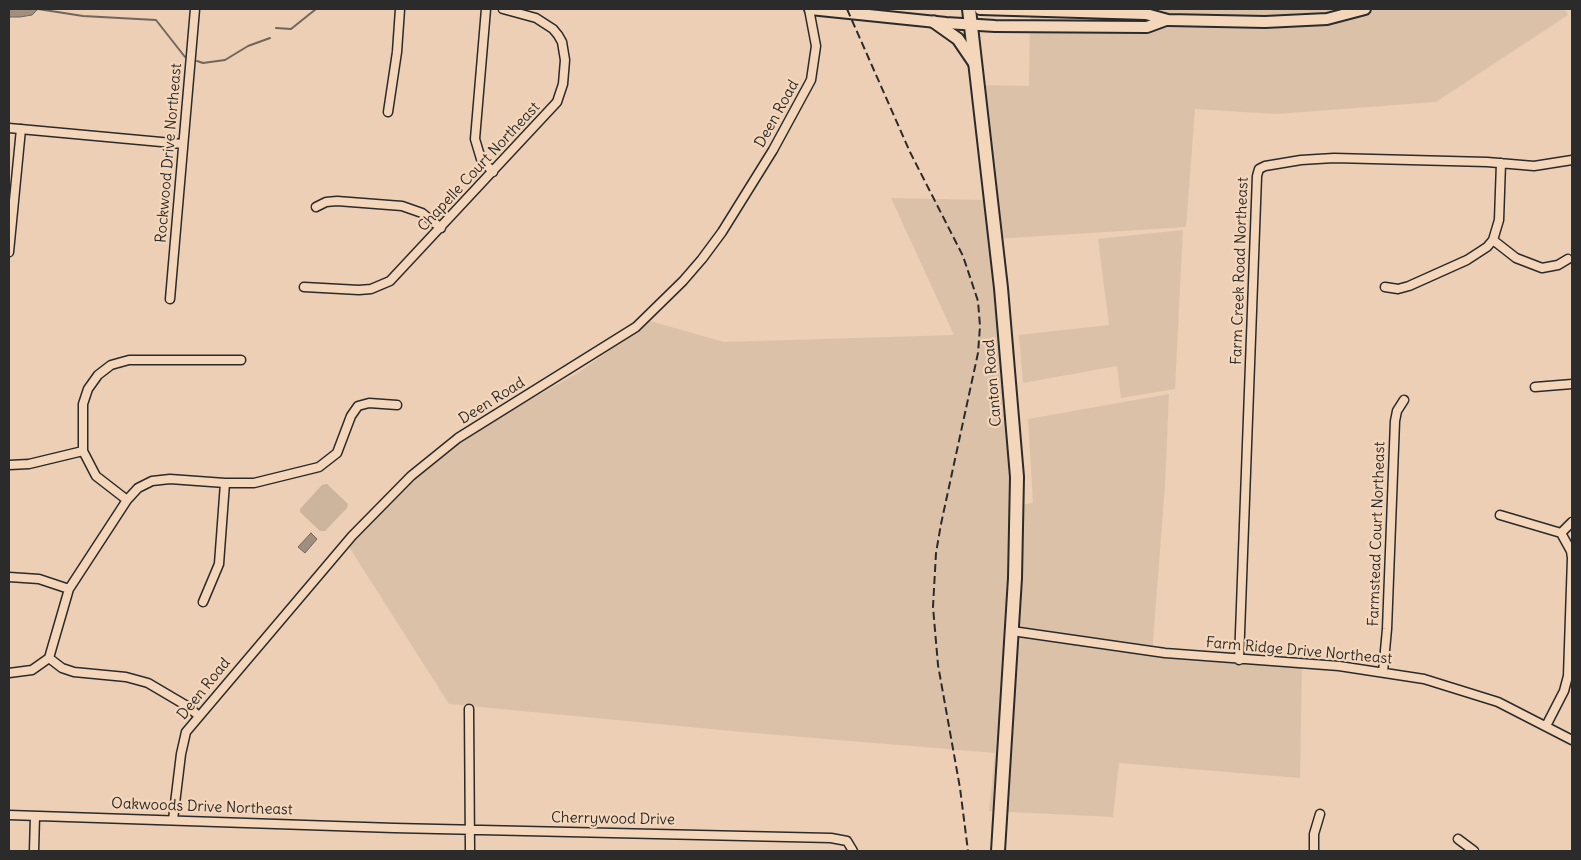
<!DOCTYPE html>
<html>
<head>
<meta charset="utf-8">
<style>
	body { margin:0 }
	#map { position:relative; width:1581px; height:860px; overflow:hidden; background:#eccfb4; font-family:Delius,sans-serif }
	canvas { display:block }
	.frame { position:absolute; inset:0; border:10px solid #2b2b2b; pointer-events:none }
</style>
</head>
<body>
<div id="map">
<canvas width="1581" height="860"></canvas>
<div class="frame"></div>
</div>
<script>
const g = document.querySelector('canvas').getContext('2d');
g.lineJoin = 'round';
function fill(path, color) { g.fillStyle = color; g.fill(path, 'evenodd'); }
const shape = rows => new Path2D(rows.map(r => 'M' + r).join(''));
function trace(path, color, width, dash) { g.strokeStyle = color; g.lineWidth = width; g.lineCap = dash ? 'butt' : 'round'; g.setLineDash(dash || []); g.stroke(path); }
function write(font, color, halo, rows, align = 'center') {
  g.font = font + ' Delius,sans-serif'; g.lineWidth = 4.5; g.setLineDash([]); g.textBaseline = 'middle'; g.strokeStyle = halo; g.fillStyle = color; for (const [text, x, y, turn = 0] of rows) {
    g.save(); g.translate(x, y); g.rotate((+turn || 0) * Math.PI / 180); g.textAlign = isNaN(turn) ? turn : align; if (halo) g.strokeText(text, 0, 0); g.fillText(text, 0, 0); g.restore();
  }
}
const built = shape([
	[1103,9,1565,9,1568,15,1436,102,1276,114,1195,109,1186,227,994,239,1019,505,1033,503,1028,419,1169,394,1165,486,1152,654,1177,659,1302,665,1300,778,1119,763,1113,817,989,811,995,753,742,732,449,704,344,539,454,442,578,373,650,321,724,342,954,335,891,198,987,200,977,85,1029,86,1030,17,1103,20],
	[1183,230,1175,389,1121,398,1117,366,1023,383,1019,335,1109,325,1098,239]
]);
const green = shape([
	[327,484,348,504,347,508,325,531,320,531,300,512,300,509,322,485]
]);
const water = shape([
	[9,9,38,9,32,15,20,17,9,17,9,9],
	[311,533,317,539,305,553,298,547,311,533]
]);
const stream = shape([
	[38,9,83,16,156,20,185,57],
	[276,28,291,29,316,9],
	[197,61,203,63,225,60,248,46,270,38]
]);
const minor = shape([
	[486,9,475,139,481,159,493,172],
	[388,112,397,52,400,9],
	[9,128,183,144],
	[316,207,326,202,337,201,402,206,422,213,441,228],
	[1493,240,1516,258,1542,268,1558,265,1568,259],
	[9,252,21,129],
	[304,287,359,290,371,289,390,281,557,102,563,84,565,60,562,42,558,35,553,29,536,18,503,9],
	[1385,287,1398,289,1409,286,1467,260,1487,247,1493,240,1499,220,1501,163],
	[170,299,195,9],
	[1535,387,1572,384],
	[9,465,29,464,83,451],
	[127,500,96,476,83,451,83,404,88,389,98,375,111,365,129,360,241,360],
	[1500,515,1561,533,1571,551,1572,558,1568,676,1564,691,1546,726],
	[1561,533,1572,522],
	[9,577,39,579,69,589],
	[203,602,219,564,225,483],
	[1012,631,1165,653,1339,666,1424,679,1498,702,1572,740],
	[49,658,62,668,74,672,126,677,148,683,187,706,199,716],
	[1239,660,1257,176,1259,169,1265,166,1301,160,1334,158,1487,162,1534,166,1572,160],
	[1383,672,1387,629,1395,421,1397,411,1404,400],
	[9,673,32,670,49,658,69,589,127,500,138,488,152,481,170,479,225,483,254,483,319,467,337,453,351,416,358,406,369,403,397,405],
	[469,709,470,851],
	[9,815,394,828,831,838,847,841,853,851],
	[173,820,181,754,186,732,352,536,411,476,458,438,636,327,683,281,702,259,722,232,773,150,811,80,816,46,809,9],
	[1458,839,1474,851],
	[34,851,35,816],
	[1314,851,1314,834,1320,814]
]);
const tertiary = shape([
	[810,9,946,23,995,26,1147,27,1166,20],
	[980,9,1146,14,1168,20,1265,22,1327,19,1365,9]
]);
const secondary = shape([
	[934,22,958,39,975,64]
]);
const primary = shape([
	[969,9,1001,288,1017,477,1015,578,998,851]
]);
const rail = shape([
	[847,9,910,152,963,256,978,301,980,326,978,353,941,524,936,553,933,607,938,665,960,788,968,851]
]);
const streetNames = [
	["Deen Road",777,114,-61],
	["Rockwood Drive Northeast",169,153,-85],
	["Chapelle Court Northeast",479,167,-47],
	["Farm Creek Road Northeast",1240,271,-88],
	["Canton Road",993,383,-95],
	["Deen Road",492,401,-32],
	["Farmstead Court Northeast",1377,534,-88],
	["Farm Ridge Drive Northeast",1299,651,5],
	["Deen Road",204,689,-51],
	["Oakwoods Drive Northeast",202,807,2],
	["Cherrywood Drive",613,819,1]
];
fill(built, '#dcc1a9');
fill(green, '#ccb49d');
fill(water, '#a08e7e');
trace(water, '#71665d', 1);
trace(stream, '#71665d', 2);
trace(minor, '#2b2b2b', 11);
trace(tertiary, '#2b2b2b', 14);
trace(secondary, '#2b2b2b', 15);
trace(primary, '#2b2b2b', 16);
trace(minor, '#f4d6ba', 8);
trace(tertiary, '#f4d6ba', 10);
trace(secondary, '#f4d6ba', 11);
trace(primary, '#f4d6ba', 12);
trace(rail, '#2b2b2b', 2, [8, 4]);
write('15px', '#2b2b2b', '#f4d6ba', streetNames);
</script>
</body>
</html>
